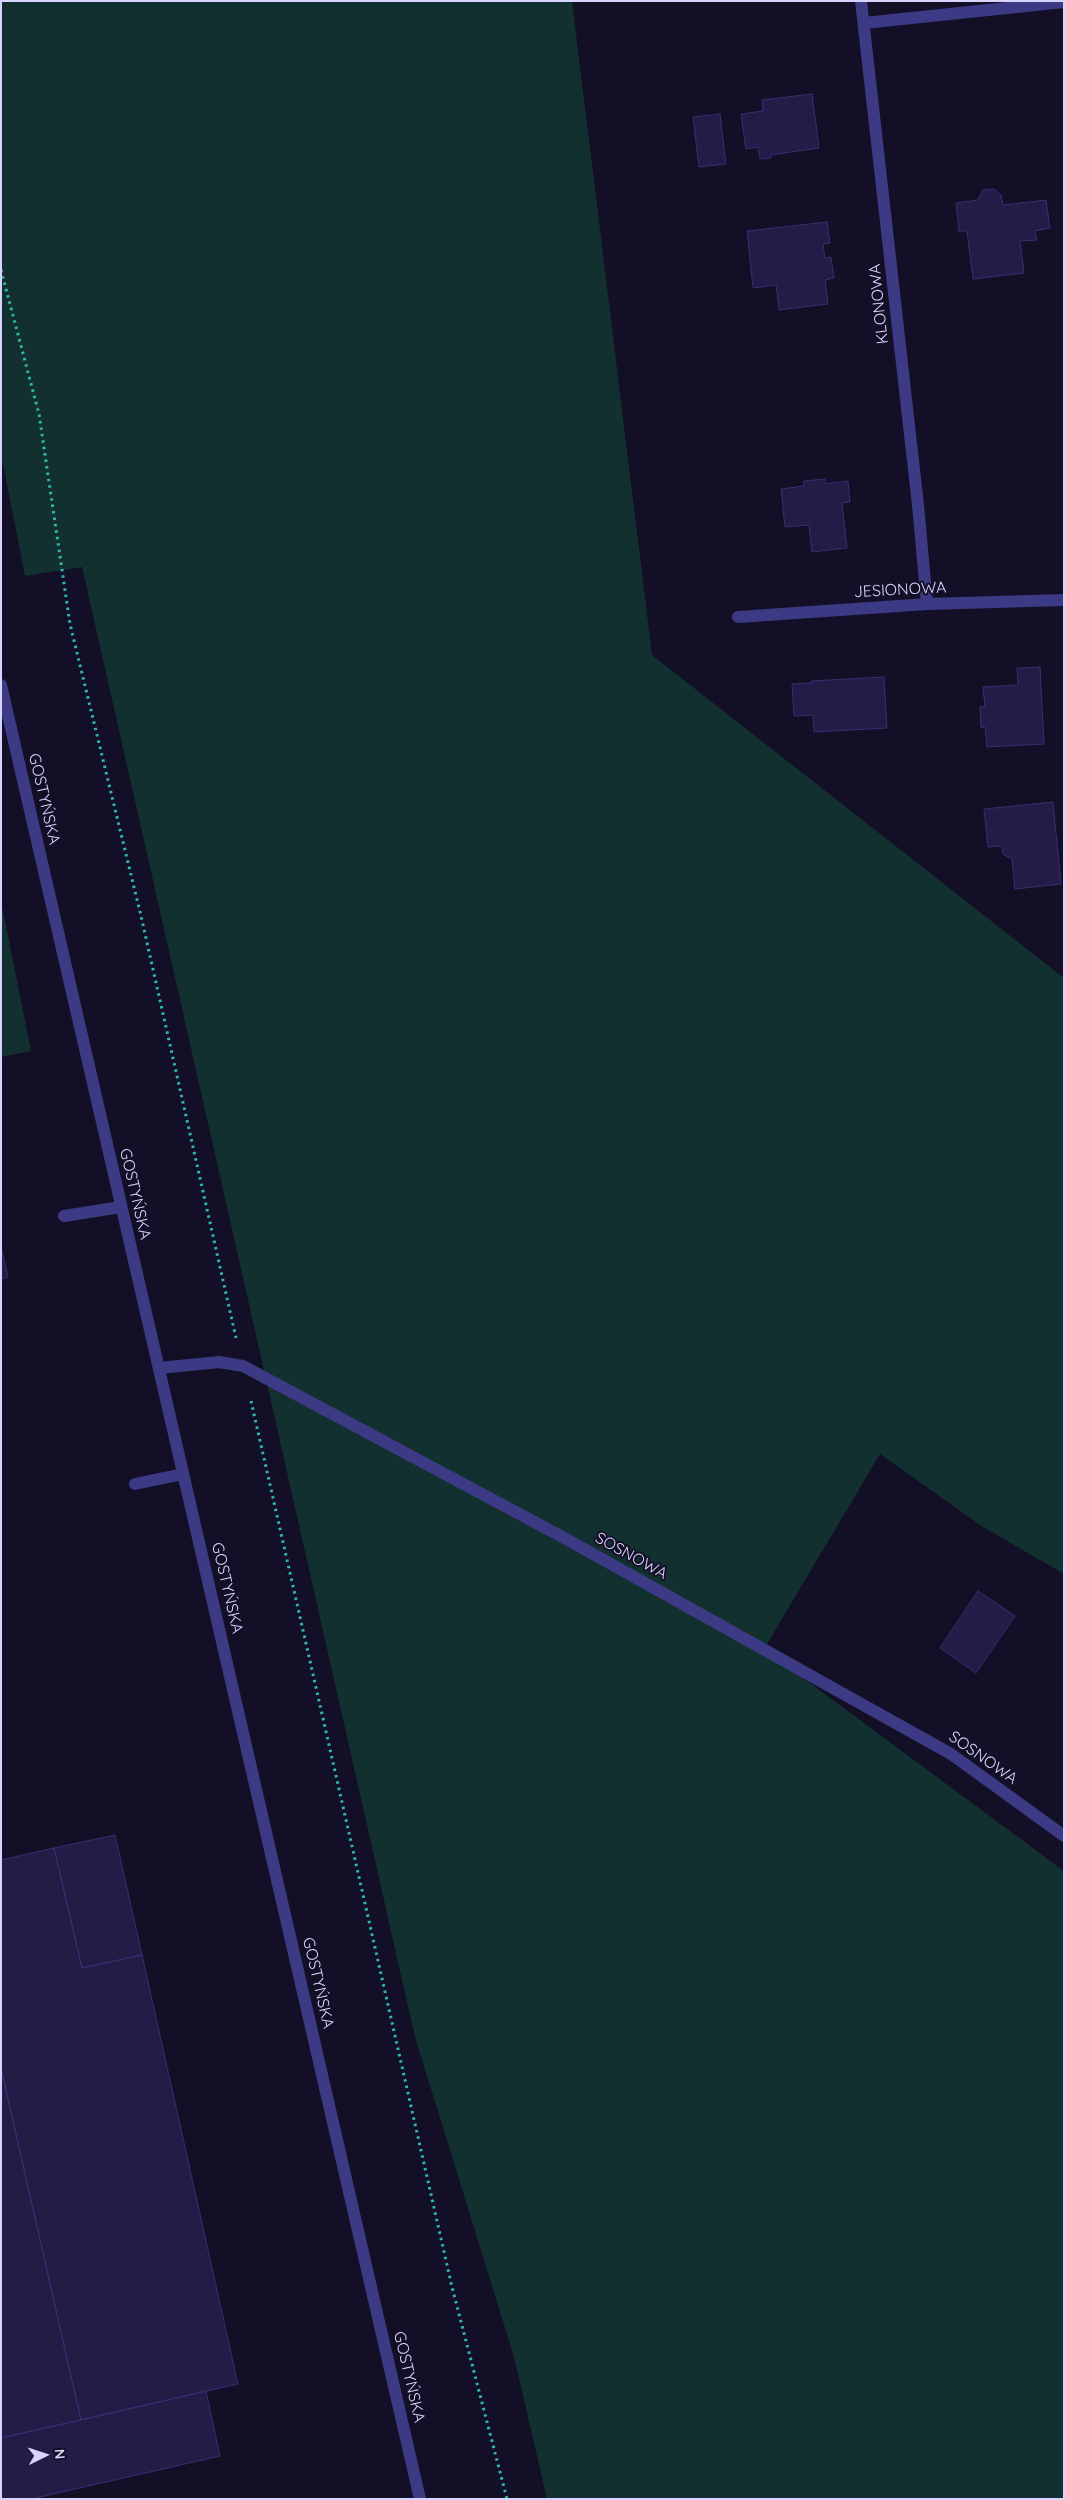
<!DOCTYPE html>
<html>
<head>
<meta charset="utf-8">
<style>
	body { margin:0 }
	#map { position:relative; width:1065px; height:2500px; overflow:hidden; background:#130f26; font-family:Quicksand,sans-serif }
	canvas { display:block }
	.frame { position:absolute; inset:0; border:2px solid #d9d4ff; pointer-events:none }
	.north { position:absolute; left:20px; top:2430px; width:50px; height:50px; -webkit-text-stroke:4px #130f26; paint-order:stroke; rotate:86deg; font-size:14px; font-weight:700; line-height:20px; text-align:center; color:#d9d4ff }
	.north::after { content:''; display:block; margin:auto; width:18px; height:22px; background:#d9d4ff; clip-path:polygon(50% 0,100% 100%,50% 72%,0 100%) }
</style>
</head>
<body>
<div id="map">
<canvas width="1065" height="2500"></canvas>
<div class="frame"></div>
<div class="north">N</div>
</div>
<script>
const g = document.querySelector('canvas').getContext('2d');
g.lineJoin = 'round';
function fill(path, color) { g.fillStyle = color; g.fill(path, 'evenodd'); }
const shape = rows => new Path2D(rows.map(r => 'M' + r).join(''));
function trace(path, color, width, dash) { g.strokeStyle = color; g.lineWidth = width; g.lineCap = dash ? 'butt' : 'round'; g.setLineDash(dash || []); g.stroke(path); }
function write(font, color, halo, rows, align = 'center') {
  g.font = font + ' Quicksand,sans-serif'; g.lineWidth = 4; g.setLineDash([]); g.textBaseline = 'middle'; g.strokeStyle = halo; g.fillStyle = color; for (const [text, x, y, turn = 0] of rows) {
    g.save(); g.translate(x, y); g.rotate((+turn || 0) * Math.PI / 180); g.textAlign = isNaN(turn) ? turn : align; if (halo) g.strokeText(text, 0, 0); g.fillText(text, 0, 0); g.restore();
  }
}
const green = shape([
	[1,1,572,1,652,655,1064,978,1064,1574,983,1527,880,1454,764,1649,1064,1871,1064,2499,547,2499,514,2357,415,2037,82,567,25,576,1,454],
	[1,901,31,1051,1,1057]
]);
const building = shape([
	[812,94,819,148,770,155,771,158,760,159,758,147,746,149,741,114,763,111,762,100,812,94],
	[720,114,726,164,699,167,693,117,720,114],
	[994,189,1001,195,1003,205,1046,200,1050,228,1035,231,1037,240,1020,241,1024,273,973,279,967,231,959,231,956,203,978,200,983,190,994,189],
	[827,222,830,243,823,244,825,258,831,257,834,278,825,280,828,304,779,310,776,285,753,288,747,231,827,222],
	[825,479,825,484,848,481,850,502,842,503,847,548,812,552,809,525,785,527,781,489,804,486,804,481,825,479],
	[1040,667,1044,744,987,747,985,727,981,728,980,707,985,707,983,687,1018,685,1017,668,1040,667],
	[884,677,887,728,814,732,813,715,794,716,792,684,812,683,811,681,884,677],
	[1053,802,1061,884,1015,889,1012,859,1003,854,1002,846,988,847,984,809,1053,802],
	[1,1246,8,1277,1,1279,1,1246],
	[978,1591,1015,1616,976,1673,940,1648,978,1591],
	[115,1835,142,1955,82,1968,54,1848,115,1835],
	[54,1848,82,1968,142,1955,238,2384,81,2420,1,2068,1,1860,54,1848],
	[1,2068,81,2420,1,2438,1,2068],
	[206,2391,220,2456,31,2499,1,2499,1,2438,206,2391]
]);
const path = shape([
	[1,270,39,414,70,624,141,916,236,1338],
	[251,1401,452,2287,507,2499]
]);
const minor = shape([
	[861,1,918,505,927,604],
	[864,23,1064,2],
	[738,617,927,604,1064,600],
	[1,685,420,2499],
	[64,1216,121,1207],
	[159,1368,219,1362,243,1366,568,1540,951,1754,1064,1836],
	[135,1484,183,1474]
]);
const streetNames = [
	["KLONOWA",879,304,-96],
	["JESIONOWA",900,590,-3],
	["GOSTYŃSKA",44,799,77],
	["GOSTYŃSKA",135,1194,77],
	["SOSNOWA",631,1556,29],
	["GOSTYŃSKA",227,1588,77],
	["SOSNOWA",983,1758,35],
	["GOSTYŃSKA",318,1983,77],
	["GOSTYŃSKA",409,2377,77]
];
fill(green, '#12302f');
fill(building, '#241b47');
trace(building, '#3b2d73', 1);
trace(path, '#2fb8b0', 3, [2.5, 4]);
trace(minor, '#3d3a85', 12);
write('16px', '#d9d4ff', '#130f26', streetNames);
</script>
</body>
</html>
